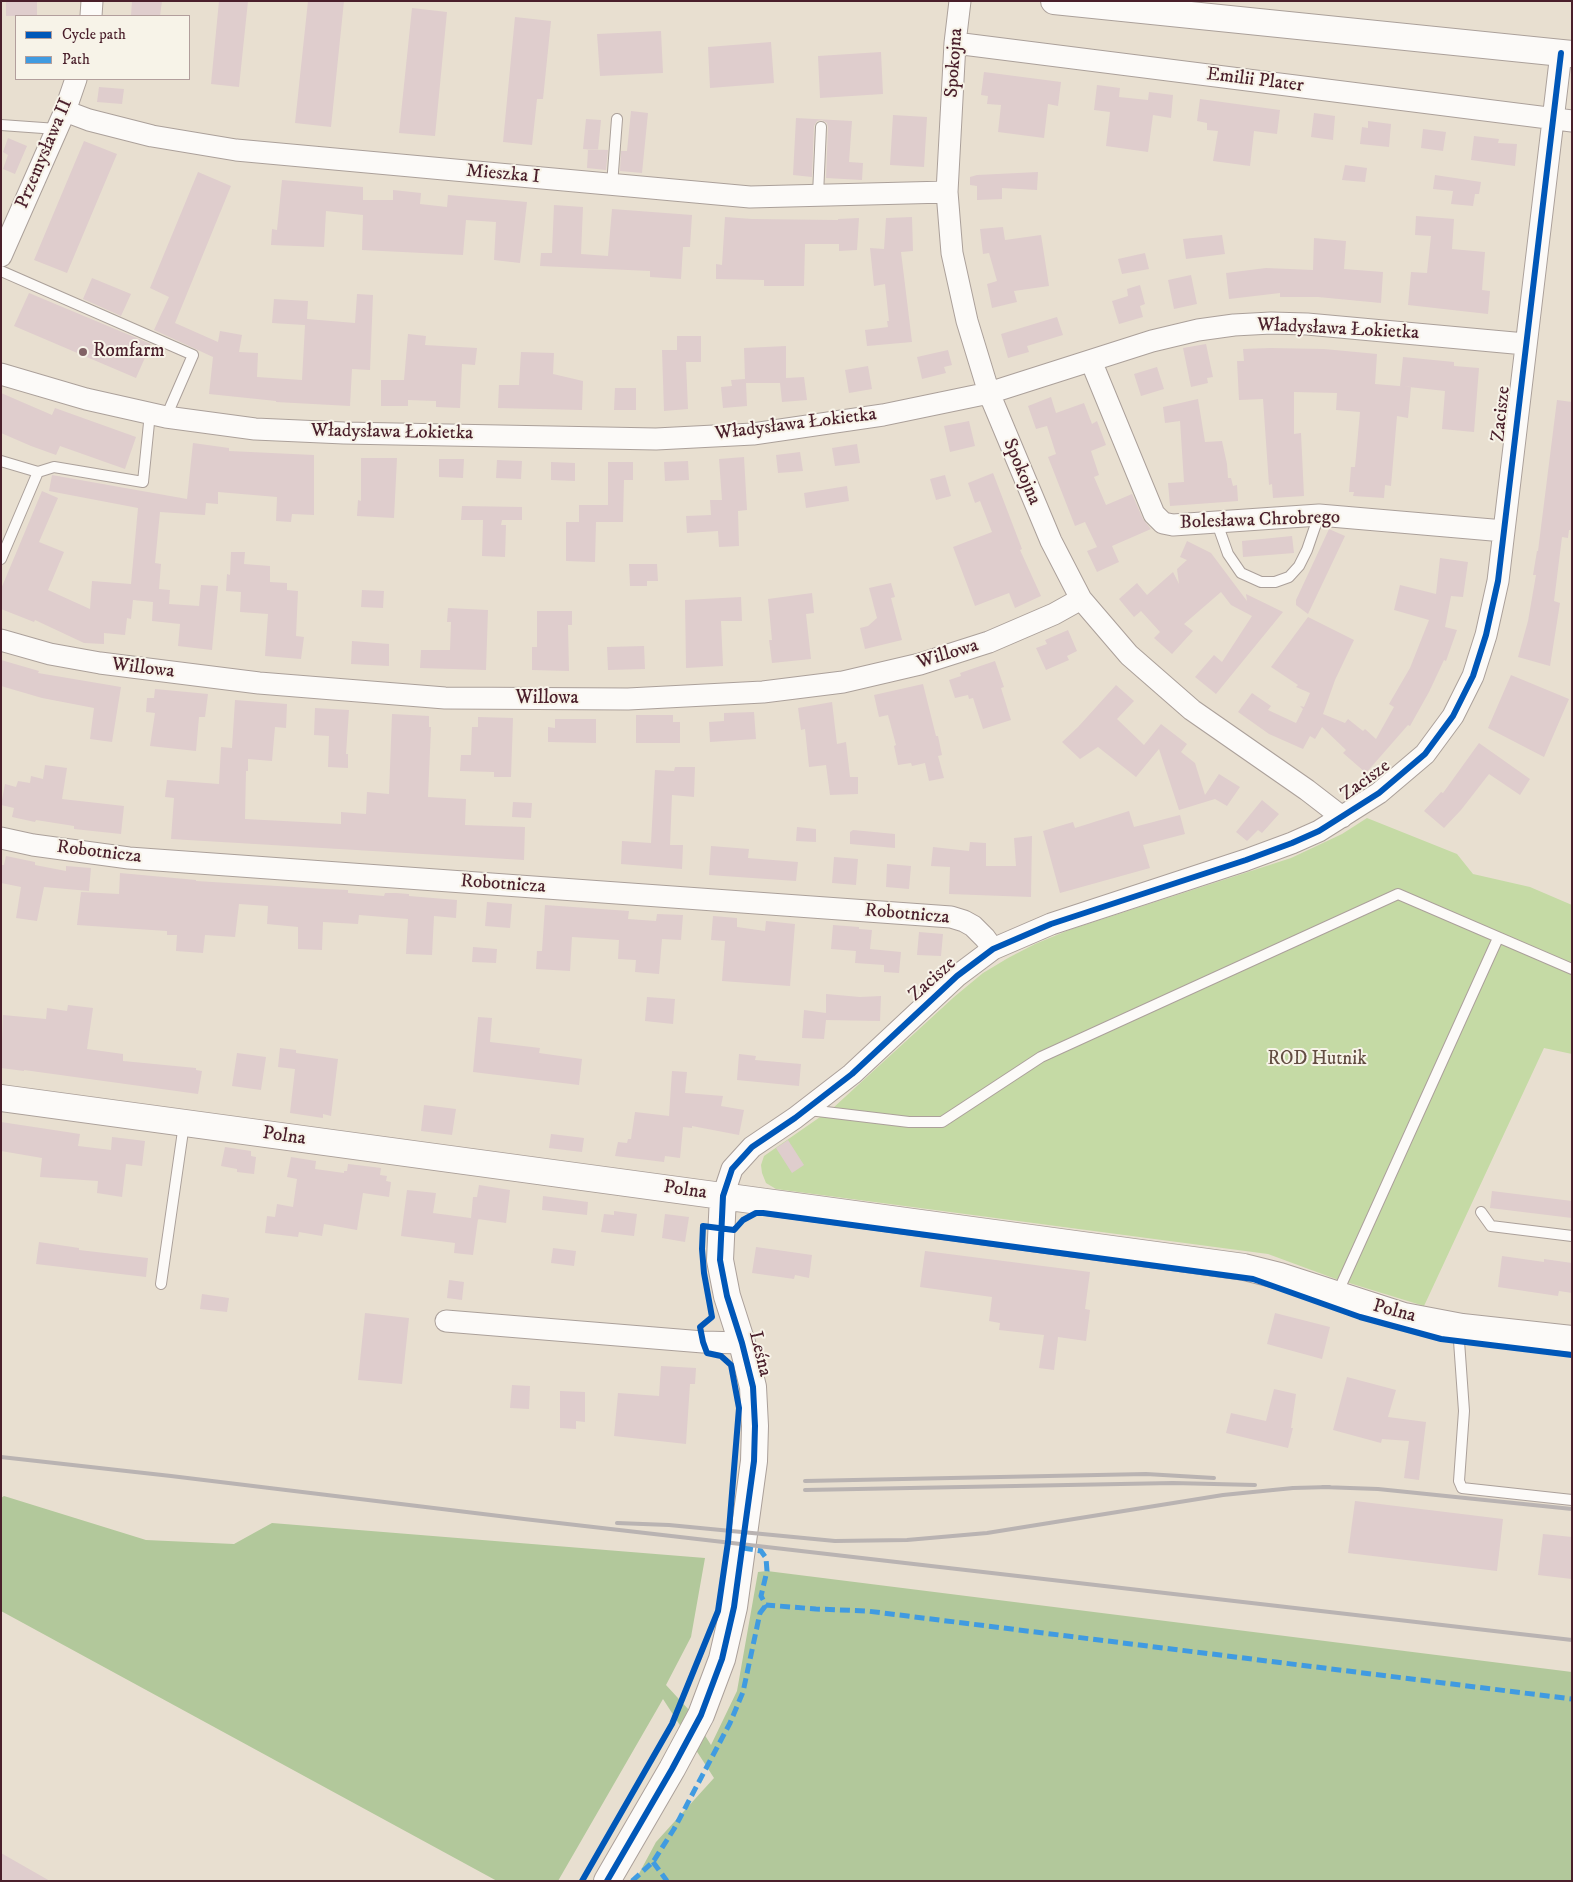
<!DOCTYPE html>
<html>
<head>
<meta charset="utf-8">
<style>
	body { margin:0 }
	#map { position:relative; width:1573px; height:1882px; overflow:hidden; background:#e8dfd0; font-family:"IM FELL DW Pica",serif }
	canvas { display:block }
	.frame { position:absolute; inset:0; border:2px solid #4a1f2b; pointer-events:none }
	.legend { position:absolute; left:15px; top:15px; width:175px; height:65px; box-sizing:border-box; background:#f7f3e8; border:1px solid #b29e9c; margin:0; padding:6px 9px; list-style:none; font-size:15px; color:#4a1f2b }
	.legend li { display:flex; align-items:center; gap:10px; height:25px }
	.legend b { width:25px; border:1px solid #b29e9c }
</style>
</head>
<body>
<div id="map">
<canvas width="1573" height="1882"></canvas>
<div class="frame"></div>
<ul class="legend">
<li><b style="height:6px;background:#0057b8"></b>Cycle path</li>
<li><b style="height:6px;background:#409be1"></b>Path</li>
</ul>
</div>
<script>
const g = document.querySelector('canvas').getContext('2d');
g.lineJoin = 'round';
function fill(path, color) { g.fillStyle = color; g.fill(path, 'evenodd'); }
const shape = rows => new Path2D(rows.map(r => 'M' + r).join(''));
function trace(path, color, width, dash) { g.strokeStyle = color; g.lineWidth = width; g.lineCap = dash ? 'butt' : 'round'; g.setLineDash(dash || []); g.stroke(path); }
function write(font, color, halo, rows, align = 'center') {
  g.font = font + ' "IM FELL DW Pica",serif'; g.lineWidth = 4; g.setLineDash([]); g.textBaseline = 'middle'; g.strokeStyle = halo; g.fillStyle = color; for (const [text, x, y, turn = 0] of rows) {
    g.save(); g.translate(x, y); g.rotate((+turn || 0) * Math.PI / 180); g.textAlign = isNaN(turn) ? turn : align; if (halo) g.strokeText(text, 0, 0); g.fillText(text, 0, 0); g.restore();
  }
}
const green = shape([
	[1367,818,1457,854,1473,874,1530,887,1572,905,1572,1054,1544,1048,1424,1306,1333,1278,1268,1254,776,1189,766,1183,762,1173,761,1165,764,1156,833,1108,954,997,983,973,1008,958,1035,944,1069,930,1291,858,1342,834]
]);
const forest = shape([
	[4,1496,146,1540,234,1544,272,1523,705,1558,691,1637,666,1685,689,1710,711,1745,737,1691,758,1572,767,1571,1572,1672,1572,1881,635,1881,656,1842,714,1778,663,1699,558,1881,497,1881,1,1611,1,1498]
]);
const building = shape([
	[6,1,37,1,37,16,6,16],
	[132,1,162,1,160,16,131,16],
	[219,1,248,1,239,87,211,84],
	[308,1,344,1,331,127,295,123],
	[412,8,447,12,435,136,399,133],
	[515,17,551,21,543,99,537,99,532,145,503,142],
	[661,31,663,73,600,76,597,34],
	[771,42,774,83,710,88,708,47],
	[881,52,883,94,820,98,818,56],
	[984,72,1061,82,1058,106,1048,104,1044,138,998,132,1001,105,987,104,988,96,981,95],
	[1097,85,1120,88,1119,97,1148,100,1149,92,1173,95,1171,118,1153,115,1148,152,1106,146,1110,112,1094,110],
	[99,87,124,89,122,104,97,102],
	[1200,99,1280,110,1277,134,1254,131,1250,166,1213,161,1218,131,1207,130,1207,123,1197,121],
	[631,111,648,113,642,173,620,171,621,151,627,151],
	[1314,113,1335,116,1333,140,1311,137],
	[893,115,927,117,924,167,890,165],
	[796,118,852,121,849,162,863,163,862,180,826,178,828,127,827,123,822,120,817,121,814,126,812,177,793,175],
	[586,119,601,120,598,150,583,149],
	[1368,121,1391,124,1389,147,1360,144,1362,127,1368,128],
	[1423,129,1446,132,1443,151,1421,148],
	[1474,136,1499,139,1498,143,1517,144,1515,166,1471,160],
	[8,138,27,146,15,174,3,169,8,155,3,152],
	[84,141,117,154,67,273,34,260],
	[588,149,608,150,606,170,587,168],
	[1345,165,1367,168,1365,182,1342,180],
	[198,172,231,186,175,323,218,342,220,331,242,335,239,352,258,353,257,377,302,380,305,325,272,323,274,299,308,301,307,319,355,323,357,294,373,295,370,370,352,369,350,406,276,402,276,401,209,394,213,357,154,330,169,297,150,288],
	[1038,172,1037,190,1002,188,1002,199,977,200,977,186,970,185,970,177,977,175],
	[1435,175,1481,182,1479,194,1475,194,1473,206,1451,204,1453,191,1433,189],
	[282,180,363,187,363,200,393,200,393,190,421,193,420,204,447,207,448,195,527,202,520,263,494,260,496,222,466,220,463,255,362,250,363,215,326,211,324,247,271,245,272,229,277,230],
	[554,205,583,207,581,254,608,256,612,209,692,215,690,247,683,247,681,279,650,277,650,271,540,266,541,253,552,253],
	[1416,216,1454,219,1452,249,1485,252,1482,290,1490,291,1488,314,1408,305,1411,272,1427,273,1431,236,1415,235],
	[725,217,752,219,838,220,838,219,859,218,857,250,839,251,839,244,805,244,804,286,764,286,764,280,716,279,716,264,722,265],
	[912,217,913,251,901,252,912,342,867,346,865,330,888,327,887,321,889,321,885,284,874,286,870,248,884,249,886,218],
	[1003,227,1005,240,1041,235,1049,286,1014,291,1017,302,992,308,987,284,997,281,989,253,983,254,980,229],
	[1222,235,1225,254,1186,259,1183,239],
	[1314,238,1346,241,1344,269,1383,272,1381,303,1318,297,1280,297,1280,293,1229,299,1226,273,1266,268,1313,270],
	[1145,253,1149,269,1122,274,1118,259],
	[1191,275,1197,304,1174,309,1168,280],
	[92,278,131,294,121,316,83,299],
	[1140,285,1145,304,1140,306,1143,317,1119,324,1112,301,1128,296,1127,289],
	[29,293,151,344,136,378,14,326],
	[1057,317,1063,335,1027,346,1029,352,1008,358,1001,334],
	[408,334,426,336,425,345,477,348,475,365,462,364,460,408,436,407,436,401,408,400,408,406,381,406,381,380,404,380],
	[677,336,701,336,701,362,686,362,688,409,664,411,662,350,677,350],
	[1206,344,1213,377,1207,378,1208,383,1191,387,1183,348],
	[786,346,786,378,804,377,807,400,782,402,780,383,746,383,747,406,723,408,721,387,732,386,731,380,745,379,744,348],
	[1270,348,1324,349,1377,354,1375,384,1411,387,1408,418,1397,416,1391,486,1385,485,1384,498,1353,496,1354,492,1349,492,1351,467,1355,467,1360,412,1336,410,1337,393,1294,392,1294,434,1301,433,1304,496,1273,498,1272,484,1269,485,1263,399,1239,400,1237,361,1244,361,1243,349],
	[948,350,952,365,944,367,946,373,922,379,917,357],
	[521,352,554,353,553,374,583,381,582,410,498,408,499,385,519,385],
	[1403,357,1454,362,1454,366,1479,368,1474,432,1442,429,1445,391,1400,386],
	[868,366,872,389,849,393,845,370],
	[1157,367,1164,389,1141,396,1134,374],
	[615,388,636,388,636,410,614,410],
	[1,393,52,415,55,408,136,437,125,469,60,446,56,455,31,446,1,433],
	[1051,397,1056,413,1084,403,1092,424,1097,421,1106,445,1091,451,1099,475,1094,477,1106,505,1132,494,1143,519,1151,529,1112,546,1119,562,1097,572,1087,551,1097,547,1085,522,1075,526,1048,457,1056,454,1047,426,1036,429,1028,406],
	[1198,399,1205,442,1222,441,1227,464,1228,478,1231,478,1233,486,1237,485,1238,501,1170,506,1168,483,1184,482,1180,421,1165,423,1163,407],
	[1557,400,1572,402,1572,530,1569,530,1568,538,1562,537,1554,601,1560,603,1550,666,1518,657,1528,621,1536,575,1533,575,1537,551,1538,551],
	[969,421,975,446,950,452,944,426],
	[193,443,229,448,229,451,314,455,314,515,292,514,291,522,276,521,277,497,218,492,218,504,206,503,205,515,160,512,155,563,161,564,159,589,170,590,169,604,199,606,201,585,218,586,212,650,178,646,180,624,152,621,153,602,133,600,131,619,127,618,125,635,104,633,104,644,84,643,35,620,34,622,1,609,1,589,42,491,58,498,39,542,64,552,48,590,90,609,92,581,131,584,138,508,49,491,52,475,187,499],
	[857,444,860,463,835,466,832,448],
	[800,452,803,471,778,473,776,455],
	[744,457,747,510,738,511,739,546,719,547,718,531,687,533,686,516,711,515,710,500,722,500,719,459],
	[361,458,397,458,394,518,357,516,358,500,361,501],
	[439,459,464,459,463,478,439,477],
	[497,460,522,461,521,479,496,478],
	[688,461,689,480,665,481,664,462],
	[551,462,575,463,575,481,551,480],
	[608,462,633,462,633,480,624,480,623,522,596,522,595,562,566,561,566,522,579,522,579,505,608,505],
	[993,473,1022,549,1020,550,1041,596,1015,608,1009,593,975,606,953,547,992,532,980,501,975,503,968,483],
	[945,475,951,496,936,500,930,479],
	[847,486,849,501,806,508,804,493],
	[462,506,522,507,522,520,502,520,501,525,506,525,505,557,482,556,483,520,461,520],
	[1329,529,1345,536,1308,614,1296,605,1296,600],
	[1292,536,1294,553,1243,557,1242,541],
	[1187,541,1211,553,1247,601,1246,594,1283,612,1216,694,1195,677,1214,655,1222,662,1252,616,1231,605,1221,592,1184,624,1193,631,1172,654,1154,638,1160,632,1141,611,1134,617,1119,599,1137,583,1147,595,1173,572,1179,584,1177,569,1187,560,1180,557],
	[231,552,245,552,244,564,270,566,270,582,287,583,287,590,298,591,296,636,304,637,301,659,265,656,268,614,240,612,241,592,226,591,227,574,230,575],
	[1440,558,1468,562,1463,597,1451,596,1445,627,1457,630,1446,661,1444,660,1429,692,1410,726,1408,725,1366,773,1343,753,1346,750,1322,727,1315,739,1310,736,1303,749,1269,734,1238,712,1252,693,1271,706,1268,710,1296,723,1303,709,1300,706,1304,707,1310,693,1296,687,1298,685,1271,667,1308,617,1354,640,1335,680,1323,714,1345,723,1348,719,1363,731,1365,729,1376,739,1394,707,1389,704,1410,668,1429,620,1394,610,1400,585,1436,594],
	[629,564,657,564,658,581,647,581,647,586,630,586],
	[891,583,895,597,891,598,902,640,865,649,860,628,868,626,877,618,869,588],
	[362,590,384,591,383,608,361,607],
	[812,593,814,613,806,614,811,659,772,663,769,640,772,640,768,599],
	[741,597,742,621,721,621,723,666,686,668,685,600],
	[448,608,488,610,486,670,420,668,421,650,450,650,451,622,447,622],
	[537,611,572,611,572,625,568,625,569,671,532,670,532,647,537,647],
	[1068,630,1077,651,1067,656,1069,660,1046,670,1036,648,1047,644,1045,640],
	[352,641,389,644,389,666,351,664],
	[644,646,645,669,608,670,607,647],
	[1,660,39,671,38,673,121,687,112,742,90,739,94,708,42,698,1,686],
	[995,661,1004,687,1001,688,1011,720,983,729,973,698,969,699,968,695,955,698,949,680,961,676,960,673],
	[1511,675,1569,699,1544,757,1488,728],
	[923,684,936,736,938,736,942,755,938,756,944,778,929,781,925,763,912,766,911,763,898,765,894,746,896,745,888,715,879,717,874,695],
	[1116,685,1134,701,1117,719,1144,745,1161,724,1187,744,1181,752,1195,763,1205,795,1219,774,1240,787,1227,806,1215,799,1179,810,1159,749,1136,777,1098,747,1080,759,1062,742,1078,727],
	[155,689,208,694,205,717,199,717,196,751,150,746,155,713,146,712,147,698,154,698],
	[235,700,287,704,286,728,275,727,272,761,248,759,248,771,246,771,245,819,341,824,341,812,366,814,367,792,389,794,392,714,429,716,429,727,431,727,428,797,466,799,465,825,525,827,524,860,171,839,174,798,165,797,167,780,219,784,221,747,232,748],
	[832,702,837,744,846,742,850,777,858,777,858,794,830,795,826,765,809,767,805,729,801,730,798,708],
	[315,708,349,710,346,754,348,754,348,768,328,767,329,736,314,735],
	[754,712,756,739,710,742,709,722,724,721,724,713],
	[636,715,673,715,673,722,680,722,680,743,636,743],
	[478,717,513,718,511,777,494,777,494,772,460,771,461,755,471,755,472,727,478,727],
	[555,719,596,719,596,743,548,742,548,727,555,728],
	[1479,743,1530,779,1520,795,1489,774,1461,810,1444,828,1424,811,1441,792,1443,793],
	[45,765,67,768,62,799,124,806,121,834,74,829,74,826,36,820,35,822,12,817,14,808,1,805,5,784,16,787,18,781,30,783,31,776,43,779],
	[675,767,695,767,694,797,672,795,670,845,683,845,682,869,621,864,622,841,651,843,655,770,674,771],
	[1262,800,1279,814,1262,833,1258,830,1247,841,1236,832],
	[513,802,532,803,531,818,512,817],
	[1129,811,1134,827,1180,815,1185,834,1143,845,1150,868,1060,893,1043,831,1073,822,1075,828],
	[797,827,816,829,816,842,796,841],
	[853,830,895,834,895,848,850,844,850,832],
	[1032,836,1031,897,949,894,950,867,931,866,933,847,969,851,970,842,986,843,986,866,1016,866,1014,838],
	[711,846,749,849,748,858,798,862,796,881,709,875],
	[6,856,35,862,35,865,66,871,66,866,91,868,89,891,44,887,37,921,16,918,21,887,1,883,1,865,4,865],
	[834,857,858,859,856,885,832,883],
	[887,864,911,866,909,889,886,887],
	[120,873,196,880,196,881,326,889,348,890,348,893,384,896,385,893,396,893,409,894,409,896,457,900,456,918,434,916,432,955,406,954,408,919,359,915,358,924,323,922,322,950,298,949,298,927,267,924,268,906,239,904,235,937,205,935,203,953,176,951,177,935,167,935,167,931,77,925,81,892,119,894],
	[487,902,512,904,510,928,485,926],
	[545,905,629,911,628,919,656,921,657,914,683,915,681,940,662,939,659,974,635,972,636,960,618,959,619,940,572,937,570,971,536,969,537,951,542,951],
	[713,916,737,918,737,927,765,931,766,921,795,924,790,986,722,981,725,941,711,940],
	[833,925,859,927,859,929,872,930,870,949,901,952,899,973,884,972,884,965,855,963,856,951,831,949],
	[919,932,943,934,941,956,917,955],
	[473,947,497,949,496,963,472,962],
	[826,994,860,997,881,996,880,1021,826,1020,824,1039,802,1038,804,1010,826,1013],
	[647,997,675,999,673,1024,645,1021],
	[68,1005,93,1008,87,1049,123,1054,123,1061,196,1068,196,1070,202,1071,198,1094,24,1070,24,1071,1,1068,3,1015,46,1019,47,1008,67,1011],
	[478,1017,492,1018,490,1042,540,1048,539,1053,582,1059,579,1085,473,1072],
	[280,1048,296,1050,296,1053,338,1059,331,1116,323,1114,323,1118,290,1113,295,1069,278,1067],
	[237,1053,266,1057,261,1090,232,1086],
	[739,1054,756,1056,755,1060,801,1064,799,1086,737,1080],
	[672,1071,687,1072,685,1093,723,1096,721,1106,744,1110,739,1135,692,1126,692,1128,683,1127,680,1158,665,1156,664,1162,615,1156,618,1142,627,1143,628,1139,631,1139,635,1112,669,1116],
	[424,1105,456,1109,452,1135,421,1131],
	[1,1122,80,1134,78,1146,111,1150,112,1137,145,1141,142,1166,126,1164,122,1197,97,1193,98,1181,40,1177,42,1158,1,1151],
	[551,1134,584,1138,582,1152,549,1148],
	[788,1140,804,1165,792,1173,776,1148],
	[225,1147,251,1151,251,1156,256,1157,254,1174,237,1172,237,1169,221,1166],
	[291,1157,316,1161,315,1169,344,1173,344,1171,347,1171,348,1164,381,1168,380,1175,387,1176,386,1181,391,1182,389,1197,363,1193,357,1230,324,1224,322,1236,299,1232,298,1237,265,1233,267,1216,275,1217,277,1204,293,1207,297,1179,287,1177],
	[479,1185,510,1190,506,1223,471,1218,473,1197,477,1197],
	[407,1190,436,1193,433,1213,478,1219,473,1255,454,1253,455,1243,401,1236],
	[1492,1191,1572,1201,1572,1218,1490,1208],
	[543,1196,588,1202,587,1215,542,1210],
	[614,1211,637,1214,634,1236,601,1232,604,1214,614,1215],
	[665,1214,689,1217,685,1242,662,1238],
	[39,1242,79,1248,79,1250,148,1258,146,1277,36,1264],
	[756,1247,812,1255,809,1278,795,1275,794,1279,752,1273],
	[553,1248,576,1251,574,1266,551,1263],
	[925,1251,1090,1272,1085,1309,1090,1310,1086,1341,1058,1337,1054,1370,1039,1368,1044,1335,999,1330,1000,1323,989,1321,992,1297,920,1287],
	[1502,1256,1544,1262,1544,1259,1572,1263,1572,1293,1559,1291,1558,1296,1498,1287],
	[449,1280,464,1282,462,1300,447,1298],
	[202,1294,229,1298,227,1312,200,1309],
	[365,1313,409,1318,402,1384,358,1380],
	[1275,1313,1330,1327,1322,1359,1267,1344],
	[661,1366,696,1368,695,1384,690,1384,686,1444,614,1436,618,1393,659,1396],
	[1347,1377,1396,1390,1388,1417,1426,1422,1419,1480,1404,1478,1409,1441,1382,1439,1381,1443,1333,1430],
	[512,1385,530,1386,529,1409,510,1408],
	[1274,1389,1296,1394,1291,1428,1293,1428,1288,1448,1226,1433,1231,1413,1266,1421],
	[560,1391,585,1392,585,1422,576,1421,576,1429,560,1428],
	[1355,1501,1503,1519,1497,1571,1348,1553],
	[1543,1534,1572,1537,1572,1579,1538,1575],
	[1,1853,50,1881,1,1881]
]);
const service = shape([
	[1,125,57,129],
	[612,185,617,119],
	[818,195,821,127],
	[1,271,193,355,166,417],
	[1,461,38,472,54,467,143,482,150,413],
	[1217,523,1228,554,1241,573,1261,582,1275,582,1289,577,1299,566,1307,550,1319,515],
	[1,559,38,472],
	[809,1110,909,1122,942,1122,1041,1057,1398,894,1572,969],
	[1481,1212,1491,1226,1572,1236],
	[161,1284,184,1124],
	[1337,1294,1498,938],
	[1461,1328,1459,1341,1464,1411,1459,1481,1462,1488,1572,1500]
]);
const minor = shape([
	[960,1,955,43,947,192,952,253,967,321,989,393,1051,541,1081,599,1129,655,1192,710,1307,790,1342,817],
	[91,16,92,1],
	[955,43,1572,121],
	[65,111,89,120,152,136,236,150,750,197,947,192],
	[1,256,65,111,76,79],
	[1091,361,1154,514,1163,523,1173,525,1319,515,1504,531],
	[1,374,86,399,166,417,255,429,344,433,656,439,753,434,883,415,989,393,1152,341,1198,330,1234,325,1271,323,1307,324,1525,344],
	[1,640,50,654,100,663,259,683,445,698,628,699,763,692,843,682,920,664,989,642,1054,614,1081,599],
	[1,838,33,845,129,858,951,917,964,921,973,926,985,938,993,949],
	[723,1196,732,1169,752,1147,795,1118,852,1074,957,976,993,949,1051,924,1246,860,1292,843,1319,831,1379,793,1425,754,1453,716,1473,676,1486,635,1498,581,1561,53],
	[446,1321,703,1342,742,1343]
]);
const tertiary = shape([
	[1054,1,1572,54],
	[1,1098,1244,1267,1280,1276,1404,1316,1462,1327,1572,1339],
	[607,1881,672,1769,701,1715,722,1659,734,1607,754,1461,755,1426,753,1387,742,1343,727,1296,720,1260,723,1196]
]);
const rail = shape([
	[1,1457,171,1476,524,1519,1572,1640],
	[805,1481,1146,1474,1214,1478],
	[1322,1487,1378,1489,1572,1509],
	[805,1490,1173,1483,1255,1485],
	[617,1523,669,1525,835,1541,907,1540,987,1533,1223,1495,1293,1488,1330,1487]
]);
const quiet = shape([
	[743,1548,761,1551,766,1558,767,1571,761,1596,766,1605,816,1609,867,1611,1572,1699],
	[653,1862,667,1881],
	[632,1881,653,1862,674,1829,730,1723,743,1692,760,1613,766,1605]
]);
const cycleway = shape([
	[582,1881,672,1724,718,1611,728,1542,739,1408,731,1365,721,1356,707,1353,703,1342,700,1327,712,1317,704,1273,702,1249,703,1226,734,1230,743,1220,756,1213,763,1213,1253,1279,1360,1317,1441,1339,1572,1355],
	[607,1881,672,1769,701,1715,722,1659,734,1607,754,1461,755,1426,753,1387,742,1343,727,1296,720,1260,723,1196,732,1169,752,1147,795,1118,852,1074,957,976,993,949,1051,924,1246,860,1292,843,1319,831,1379,793,1425,754,1453,716,1473,676,1486,635,1498,581,1561,53]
]);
const markers = [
	[83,352,5,"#816265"]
];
const streetNames = [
	["Spokojna",955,63,-86],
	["Emilii Plater",1255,81,7],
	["Przemysława II",45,154,-67],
	["Mieszka I",503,175,5],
	["Władysława Łokietka",1338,330,3],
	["Zacisze",1502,414,-84],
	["Władysława Łokietka",796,425,-7],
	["Władysława Łokietka",392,433,1],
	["Spokojna",1021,472,67],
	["Bolesława Chrobrego",1260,521,-2],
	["Willowa",948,655,-17],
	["Willowa",143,669,7],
	["Willowa",547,699],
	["Zacisze",1366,781,-36],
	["Robotnicza",99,853,7],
	["Robotnicza",503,885,4],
	["Robotnicza",907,915,5],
	["Zacisze",933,980,-42],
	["Polna",284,1137,8],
	["Polna",685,1191,8],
	["Polna",1394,1312,15],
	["Leśna",759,1354,76]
];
const poiNames = [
	["Romfarm",93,352]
];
const parkNames = [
	["ROD Hutnik",1317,1060]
];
fill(green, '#c5daa5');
fill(forest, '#b2c89b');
fill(building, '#dfcdcd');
trace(service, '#aba09a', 12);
trace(minor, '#aba09a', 23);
trace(tertiary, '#aba09a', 28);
trace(service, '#fcfaf8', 10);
trace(minor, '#fcfaf8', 21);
trace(tertiary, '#fcfaf8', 26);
trace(rail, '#b9b3b2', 4);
trace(quiet, '#409be1', 5, [10, 5]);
trace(cycleway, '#0057b8', 6);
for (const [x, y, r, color] of markers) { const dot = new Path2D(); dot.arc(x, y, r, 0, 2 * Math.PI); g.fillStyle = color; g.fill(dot); trace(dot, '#f7f3e8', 2); }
write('19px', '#4a1f2b', '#f7f3e8', streetNames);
write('19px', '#4a1f2b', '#f7f3e8', poiNames, 'left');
write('19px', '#624c41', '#f7f3e8', parkNames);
</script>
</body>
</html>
